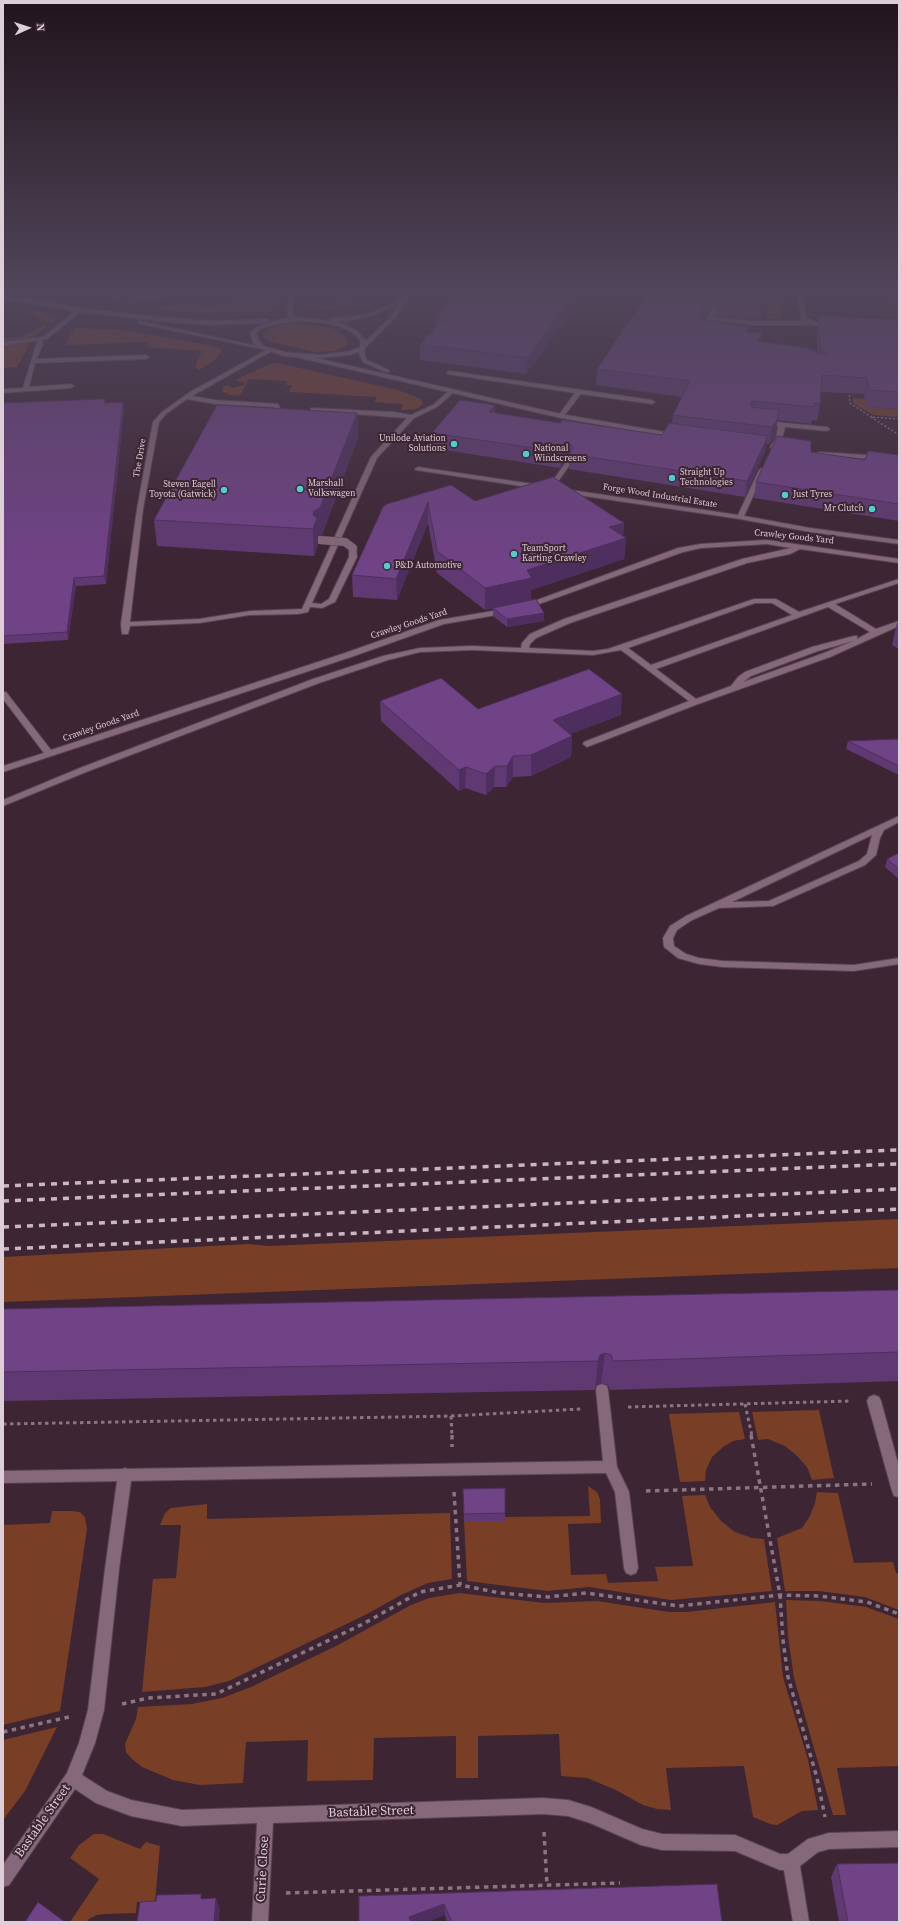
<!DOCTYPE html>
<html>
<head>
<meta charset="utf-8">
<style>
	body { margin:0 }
	#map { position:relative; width:902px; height:1925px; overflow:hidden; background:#3d2533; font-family:"Source Serif 4",serif }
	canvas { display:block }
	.frame { position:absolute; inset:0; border:4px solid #deced7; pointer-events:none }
	.north { position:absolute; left:8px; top:8px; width:40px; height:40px; -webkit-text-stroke:3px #3d2533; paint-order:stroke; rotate:87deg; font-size:11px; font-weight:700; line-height:16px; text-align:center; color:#deced7 }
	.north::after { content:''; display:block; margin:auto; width:14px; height:18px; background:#deced7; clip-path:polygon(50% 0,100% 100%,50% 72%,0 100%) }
</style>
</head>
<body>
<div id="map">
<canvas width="902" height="1925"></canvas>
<div class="frame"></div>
<div class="north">N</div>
</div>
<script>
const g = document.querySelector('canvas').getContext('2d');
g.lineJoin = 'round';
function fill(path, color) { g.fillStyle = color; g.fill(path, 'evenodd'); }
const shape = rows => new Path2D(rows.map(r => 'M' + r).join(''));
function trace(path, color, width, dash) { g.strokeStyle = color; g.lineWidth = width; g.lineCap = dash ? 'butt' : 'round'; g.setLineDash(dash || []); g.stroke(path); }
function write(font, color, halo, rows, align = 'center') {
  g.font = font + ' "Source Serif 4",serif'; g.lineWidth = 4; g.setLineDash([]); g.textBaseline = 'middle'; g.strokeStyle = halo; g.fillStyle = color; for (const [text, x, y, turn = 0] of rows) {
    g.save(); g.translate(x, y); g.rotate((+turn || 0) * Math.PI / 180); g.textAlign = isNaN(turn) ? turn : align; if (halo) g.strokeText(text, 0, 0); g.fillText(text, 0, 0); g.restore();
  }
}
const green = shape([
	[277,293,279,294,279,308,272,311,193,313,150,309,194,302,200,308,269,297,266,294],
	[769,293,780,293,782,319,767,319],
	[336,301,366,305,358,308,318,310,309,308,306,302,330,306],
	[23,309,53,314,58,318,50,324],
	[290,323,309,324,332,328,344,336,348,341,347,345,334,351,315,352,272,342,267,340,263,336,263,333,270,328],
	[45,324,47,325,31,341,17,367,3,368,3,338,21,337],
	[76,328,124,330,209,345,219,348,222,351,216,359,199,370,195,366,202,351,148,347,149,342,66,345,69,336],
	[277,363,398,390,421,399,423,404,417,409,401,410,403,404,374,402,377,397,289,392,292,385,286,385,287,381,249,379,240,396,229,395,222,391,223,387,228,385,232,388,244,385,245,383,235,380,270,364],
	[853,398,865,399,866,407,899,409,899,417,873,415,853,403],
	[899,1219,899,1268,3,1302,3,1257,248,1244,269,1246],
	[819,1410,834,1478,812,1480,807,1467,796,1455,785,1446,768,1439,758,1440,752,1412],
	[739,1412,745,1439,733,1441,723,1447,712,1457,706,1470,705,1481,680,1482,669,1414],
	[588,1486,597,1492,600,1499,601,1523,568,1524,571,1575,606,1574,608,1583,658,1581,655,1567,693,1566,682,1496,705,1495,710,1507,721,1521,735,1532,752,1538,764,1539,772,1591,671,1600,589,1587,547,1591,467,1581,464,1521,504,1521,504,1517,590,1516],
	[817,1492,838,1493,854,1563,893,1562,896,1573,899,1573,899,1610,865,1597,819,1591,785,1591,777,1538,802,1528,810,1516,815,1503],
	[207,1504,207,1519,450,1513,452,1579,428,1583,401,1595,367,1614,229,1681,205,1687,142,1692,153,1579,176,1578,181,1525,160,1525,165,1513,171,1508],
	[52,1511,72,1511,80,1512,85,1517,87,1529,60,1711,3,1725,3,1525,50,1523],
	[459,1593,544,1603,597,1601,669,1612,687,1612,775,1602,783,1677,808,1760,818,1810,802,1811,777,1825,770,1824,753,1817,744,1766,666,1768,671,1810,657,1809,643,1805,616,1790,587,1778,561,1776,559,1734,478,1736,478,1778,456,1778,456,1736,374,1738,373,1780,307,1781,308,1740,246,1742,243,1783,200,1785,173,1780,142,1767,132,1759,126,1752,125,1744,136,1719,138,1707,192,1704,222,1698,251,1687,336,1646,411,1605,429,1598],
	[786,1600,820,1601,866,1607,899,1619,899,1766,837,1768,846,1815,833,1815,794,1678,788,1636],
	[57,1727,25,1791,3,1820,3,1740],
	[94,1834,103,1834,140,1849,146,1842,160,1846,155,1902,137,1902,136,1913,105,1914,97,1915,89,1919,86,1922,70,1922,99,1879,70,1858,79,1845]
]);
const pathFar2 = shape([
	[427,301,435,293],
	[849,391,850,403,871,417],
	[899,419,871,417,899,435]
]);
const pathFar1 = shape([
	[745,1404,752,1436],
	[628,1407,851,1401],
	[451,1416,452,1436],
	[3,1424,451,1416,581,1409]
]);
const path = shape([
	[452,1435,452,1447],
	[751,1435,780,1595,783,1640,788,1677,817,1778,825,1817],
	[646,1491,872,1484],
	[454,1492,460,1585],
	[122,1704,148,1698,216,1694,363,1624,420,1592,460,1585,500,1593,548,1597,586,1593,679,1606,780,1595,819,1596,867,1602,899,1614],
	[3,1732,69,1717],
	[544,1832,547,1885],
	[286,1893,620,1883]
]);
const service = shape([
	[109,293,113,293,117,297,112,298,109,293],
	[289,293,294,293,293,320,290,322,287,320,289,293],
	[722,293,727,293,714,317,751,321,812,321,815,323,812,325,751,325,712,320,705,332,701,332,706,318,722,293],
	[38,338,42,338,43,344,37,359,146,355,149,357,146,359,35,363,29,387,71,384,74,386,71,388,3,393,3,389,23,388,38,338],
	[270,348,272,349,272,351,192,396,215,400,278,404,281,410,275,421,270,420,275,410,274,407,215,404,187,399,166,414,159,422,143,509,130,622,199,619,250,611,302,609,371,457,407,418,313,411,311,410,311,408,394,412,411,415,433,405,450,390,455,391,437,407,414,418,377,458,312,603,321,604,329,599,349,557,349,548,356,546,357,557,335,602,322,608,310,607,308,612,298,614,250,615,199,623,130,626,128,634,122,634,121,624,137,509,153,422,162,412,190,392,270,348],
	[449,371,652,400,655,402,652,404,581,394,563,417,561,418,558,416,575,393,447,374,447,372,449,371],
	[776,422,827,427,830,429,827,431,785,427,782,438,775,448,773,449,770,447,776,438,778,426,773,424,776,422],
	[566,462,571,463,552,490,548,490,547,489,566,462],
	[418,467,540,485,543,487,540,489,416,470,415,469,418,467],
	[762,468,765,470,744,516,810,528,899,540,899,544,810,532,740,519,564,493,561,491,564,489,738,515,759,470,762,468],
	[767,540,899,559,899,563,800,549,790,554,747,563,570,623,536,638,530,644,529,648,593,651,608,649,754,599,776,599,799,612,899,579,899,583,835,604,876,629,899,621,899,626,830,657,698,704,587,747,583,744,584,742,689,701,621,650,593,655,472,650,420,652,388,660,319,683,86,772,3,806,3,800,80,768,313,679,383,656,420,648,472,646,521,648,522,643,530,634,564,619,742,559,791,548,767,544,701,548,683,552,528,608,522,608,521,606,678,548,701,544,767,540],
	[755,603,772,603,792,615,651,665,628,648,755,603],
	[828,607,870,632,857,639,857,636,854,636,812,647,745,672,738,677,731,686,696,699,656,669,828,607],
	[853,641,824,653,743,682,751,676,818,651,853,641],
	[505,609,509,611,508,613,444,624,351,657,3,772,3,766,44,753,3,699,3,692,6,692,51,750,345,653,439,620,505,609],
	[899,816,899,822,884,830,880,838,876,855,865,865,773,906,719,908,692,920,677,930,673,938,674,946,686,954,699,958,723,961,854,965,899,958,899,964,854,971,723,967,699,964,678,958,664,947,663,938,670,926,686,916,899,816],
	[872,835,867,854,859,861,769,901,732,902,872,835],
	[602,1384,607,1386,608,1390,617,1467,629,1492,638,1568,636,1573,631,1575,626,1573,624,1568,615,1492,606,1473,3,1483,3,1471,603,1461,596,1390,597,1386,602,1384],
	[874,1395,879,1397,881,1401,899,1467,899,1497,894,1496,892,1491,867,1401,869,1397,874,1395]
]);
const minor = shape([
	[798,293,803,293,806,317,815,322,833,325,833,327,812,325,801,319,798,293],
	[78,309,83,310,47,339,3,346,3,342,43,337,78,309],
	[125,1468,130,1470,132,1474,119,1569,104,1710,95,1743,82,1775,107,1791,131,1800,182,1810,543,1798,568,1800,591,1807,642,1829,662,1834,735,1835,780,1854,788,1854,808,1839,829,1833,899,1831,899,1847,829,1849,818,1852,800,1866,809,1922,793,1922,784,1870,780,1870,735,1851,662,1850,641,1845,590,1823,568,1816,543,1814,273,1823,268,1922,252,1922,257,1823,182,1826,131,1816,96,1803,75,1789,9,1885,3,1887,3,1865,67,1773,79,1743,88,1710,105,1569,118,1474,120,1470,125,1468]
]);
const tertiary = shape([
	[407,293,412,293,396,317,365,348,364,353,367,360,389,370,389,372,385,372,363,362,358,352,351,355,316,358,561,414,676,434,679,436,676,438,561,418,296,357,284,356,266,350,137,323,140,321,257,346,253,342,250,333,258,326,281,319,298,317,330,321,332,318,355,316,370,313,392,304,404,296,407,293],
	[399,304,392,315,366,341,357,331,343,324,333,322,355,320,374,315,399,304],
	[298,321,324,323,339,326,353,333,360,340,360,347,350,351,321,355,285,352,264,346,259,341,256,333,262,328,281,323,298,321],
	[3,295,87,309,159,317,211,321,267,319,270,321,267,323,211,325,159,321,87,313,3,299,3,295],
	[819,452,899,457,899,461,817,455,817,453,819,452]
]);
const rail = shape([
	[3,1186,899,1150],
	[3,1201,899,1164],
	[3,1227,899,1189],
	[3,1249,899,1209]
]);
const serviceBridge = shape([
	[320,540,345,542,353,548]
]);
const wall = shape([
	[127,293,205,293,134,302],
	[648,293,720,293,704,319,704,320,748,332,762,333,761,341,817,353,817,332,819,316,897,320,892,293,899,293,899,409,866,407,864,394,821,392,820,404,817,421,812,420,811,424,777,420,775,437,769,444,766,444,765,451,745,497,569,469,569,460,565,461,560,468,432,448,432,433,495,405,495,413,560,423,662,435,672,423,673,415,682,397,596,385,597,369],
	[716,300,767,303,758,320,715,316],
	[569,304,569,315,526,374,420,360,420,344,436,326,436,316],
	[105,399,106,403,124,409,106,584,76,586,68,640,3,644,3,403],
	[357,413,358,438,322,535,318,536,318,545,314,556,157,546,154,520],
	[811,452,865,460,899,455,899,521,754,498,756,482],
	[451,485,475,501,624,523,623,536,626,538,624,559,531,590,531,600,485,610,437,573,428,523,397,600,353,597,352,575,383,507],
	[493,608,544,613,544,621,507,627,493,616],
	[899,622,899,649,892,645,897,623],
	[380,701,478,709,621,715,570,734,572,736,571,757,531,776,513,777,506,787,494,787,486,795,465,788,459,791,381,721],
	[899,739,899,775,846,749,848,741],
	[899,853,899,879,885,867,887,859],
	[899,1290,899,1381,610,1390,608,1385,601,1383,596,1385,595,1390,3,1401,3,1309],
	[463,1489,505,1513,505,1521,464,1521],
	[837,1864,899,1922,839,1922,831,1877],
	[359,1896,722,1922,447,1922,445,1915,427,1922,359,1922]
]);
const shadedWall = shape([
	[133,293,205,293,134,302],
	[567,293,578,293,569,304,569,315,526,374,527,358,562,299],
	[713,293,720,293,699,327,700,312],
	[766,293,769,293,767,303,758,320,760,304],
	[762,333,760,349,758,341],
	[753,401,751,418,751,402],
	[123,402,124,409,106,584,104,576],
	[495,405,495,420,489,412],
	[779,410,775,437,769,444,772,427],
	[357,413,358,438,322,535,318,536,318,545,314,556,313,529,314,511],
	[768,436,765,451,745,497,747,481],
	[570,444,569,460,565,461,560,468,561,452,566,446],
	[428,502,428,523,397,600,396,579],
	[624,523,622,539,626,538,624,559,531,590,531,600,485,610,485,588,527,570,609,527],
	[74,578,76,586,68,640,67,632],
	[544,613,544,621,507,627,507,619],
	[622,694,621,715,552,741,553,720],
	[572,736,571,757,531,776,531,755],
	[513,756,513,777,506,787,507,766],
	[495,766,494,787,486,795,486,774],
	[466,767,465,788,459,791,459,770],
	[605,1353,601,1383,596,1385,595,1390,598,1361,600,1355],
	[216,1898,220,1910,219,1922,214,1922],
	[444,1904,445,1915,427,1922,409,1922,409,1917]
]);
const building = shape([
	[457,293,567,293,562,299,570,300,527,358,420,344,445,317,436,316,457,293],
	[648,293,713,293,700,312,704,320,749,327,746,332,762,333,758,341,808,348,820,354,825,354,825,351,820,347,819,316,899,320,899,392,869,390,867,378,822,375,820,404,814,403,814,407,753,401,751,402,751,407,779,410,777,420,772,427,673,415,690,381,597,369,648,293],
	[721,293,766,293,760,304,716,300,721,293],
	[105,399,104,403,123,402,104,576,74,578,67,632,3,636,3,403,105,399],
	[460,400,495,405,489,412,560,423,562,420,662,435,669,423,768,436,747,481,569,454,573,447,570,444,566,446,561,452,432,433,460,400],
	[217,405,357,413,320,508,314,511,313,515,317,518,313,529,154,520,217,405],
	[777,436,811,441,811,452,865,460,868,451,899,455,899,504,756,482,777,436],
	[553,477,624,523,609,527,626,538,527,570,532,578,485,588,437,551,428,502,396,579,352,575,383,507,387,504,451,485,475,501,553,477],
	[536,599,544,613,507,619,493,608,536,599],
	[589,669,622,694,553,720,572,736,531,755,513,756,507,766,495,766,486,774,466,767,459,770,380,701,441,678,478,709,589,669],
	[899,739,899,766,848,741,899,739],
	[899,853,899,869,887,859,899,853],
	[899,1290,899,1352,613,1361,611,1355,605,1353,600,1355,598,1361,3,1372,3,1309,899,1290],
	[505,1488,505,1513,464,1514,463,1489,505,1488],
	[899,1863,899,1922,848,1922,837,1864,899,1863],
	[717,1884,722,1922,452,1922,444,1904,409,1917,411,1922,359,1922,359,1896,717,1884],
	[201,1894,201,1899,216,1898,214,1922,137,1922,140,1902,156,1901,157,1895,201,1894],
	[38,1902,65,1922,25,1922,38,1902]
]);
const markers = [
	[454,444,4,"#52cdcd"],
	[526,454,4,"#52cdcd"],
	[672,478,4,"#52cdcd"],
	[300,489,4,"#52cdcd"],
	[224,490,4,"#52cdcd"],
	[785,495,4,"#52cdcd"],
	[872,509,4,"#52cdcd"],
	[514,554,4,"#52cdcd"],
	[387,566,4,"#52cdcd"]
];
const farPoinames = [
	["Unilode Aviation",446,439,"right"],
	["Solutions",446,449,"right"],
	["National",534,449],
	["Windscreens",534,459],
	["Straight Up",680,473],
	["Technologies",680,483],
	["Marshall",308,484],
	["Volkswagen",308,494],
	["Steven Eagell",216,485,"right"],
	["Toyota (Gatwick)",216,495,"right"],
	["Just Tyres",793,495],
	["Mr Clutch",864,509,"right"],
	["TeamSport",522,549],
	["Karting Crawley",522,559],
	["P&D Automotive",395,566]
];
const farStreetnames = [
	["The Drive",140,458,-80],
	["Forge Wood Industrial Estate",660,496,9],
	["Crawley Goods Yard",794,537,6],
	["Crawley Goods Yard",409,624,-18],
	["Crawley Goods Yard",101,726,-19]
];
const nearStreetnames = [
	["Bastable Street",371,1812,-2],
	["Bastable Street",43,1821,-55],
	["Curie Close",263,1869,-87]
];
fill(green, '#793e26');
trace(service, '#574350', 2);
trace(minor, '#574350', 2);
trace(tertiary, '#574350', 2);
trace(pathFar2, '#8a7581', 1.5, [2, 2]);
trace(pathFar1, '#8a7581', 3, [3.5, 3.5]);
trace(path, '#8a7581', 3.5, [4.5, 4.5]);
fill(service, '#856879');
fill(minor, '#856879');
fill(tertiary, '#856879');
trace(rail, '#c9b8c2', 3.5, [6, 6]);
trace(serviceBridge, '#574350', 9, []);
trace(serviceBridge, '#856879', 8);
fill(wall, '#603973');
fill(shadedWall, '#4e2e5e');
fill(building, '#704286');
trace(building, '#4e2e5e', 1);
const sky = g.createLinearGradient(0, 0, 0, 562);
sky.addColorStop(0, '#22141c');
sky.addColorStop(0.52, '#51465b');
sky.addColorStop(1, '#51465b00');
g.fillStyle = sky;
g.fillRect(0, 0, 902, 562);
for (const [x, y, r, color] of markers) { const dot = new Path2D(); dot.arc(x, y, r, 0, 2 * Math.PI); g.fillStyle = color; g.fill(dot); trace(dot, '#3d2533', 1.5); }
write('9px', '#deced7', '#3d2533', farPoinames, 'left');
write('9px', '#deced7', '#3d2533', farStreetnames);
write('13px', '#deced7', '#3d2533', nearStreetnames);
</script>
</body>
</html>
